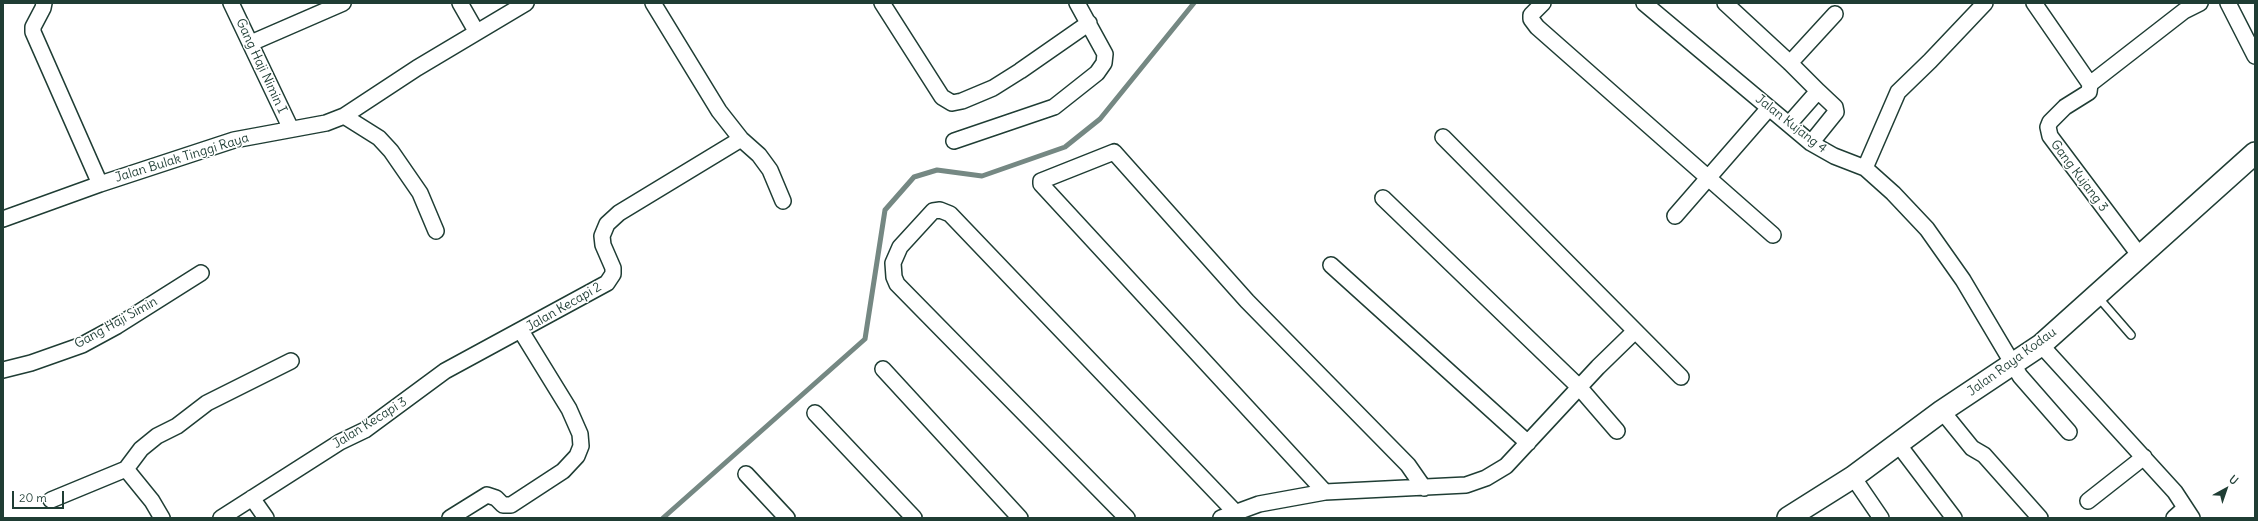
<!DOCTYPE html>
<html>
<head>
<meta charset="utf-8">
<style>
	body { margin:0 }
	#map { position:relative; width:2258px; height:521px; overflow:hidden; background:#fff; font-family:Delius,sans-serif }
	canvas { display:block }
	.frame { position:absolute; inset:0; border:4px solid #1f3d34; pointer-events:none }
	.north { position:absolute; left:2206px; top:469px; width:40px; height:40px; -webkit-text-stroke:3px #fff; paint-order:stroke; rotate:40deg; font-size:11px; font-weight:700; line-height:16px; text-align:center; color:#1f3d34 }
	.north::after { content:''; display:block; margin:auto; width:14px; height:18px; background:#1f3d34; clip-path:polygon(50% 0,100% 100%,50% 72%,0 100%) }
	.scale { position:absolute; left:12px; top:491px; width:52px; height:18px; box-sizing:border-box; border:2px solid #1f3d34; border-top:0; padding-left:5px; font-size:12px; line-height:14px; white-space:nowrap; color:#1f3d34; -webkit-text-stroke:3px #fff; paint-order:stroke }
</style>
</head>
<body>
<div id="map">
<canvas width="2258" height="521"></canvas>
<div class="frame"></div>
<div class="north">U</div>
<div class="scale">20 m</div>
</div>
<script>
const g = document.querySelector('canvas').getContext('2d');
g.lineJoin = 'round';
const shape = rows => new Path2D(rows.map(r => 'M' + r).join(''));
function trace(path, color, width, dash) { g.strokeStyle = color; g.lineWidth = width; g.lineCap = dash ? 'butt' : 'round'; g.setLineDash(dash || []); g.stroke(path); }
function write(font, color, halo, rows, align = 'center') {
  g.font = font + ' Delius,sans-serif'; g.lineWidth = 3; g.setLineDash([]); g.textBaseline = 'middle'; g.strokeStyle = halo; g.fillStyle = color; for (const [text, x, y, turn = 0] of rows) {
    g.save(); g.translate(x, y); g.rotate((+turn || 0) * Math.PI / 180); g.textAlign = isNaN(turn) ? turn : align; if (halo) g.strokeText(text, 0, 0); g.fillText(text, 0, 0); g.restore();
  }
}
const stream = shape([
	[663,518,865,339,885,210,914,177,937,170,982,176,1065,147,1100,119,1194,3]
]);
const lane = shape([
	[2098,297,2131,335]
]);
const street = shape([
	[44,3,43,8,33,27,33,32,100,184],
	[231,3,291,129],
	[460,3,476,31],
	[653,3,719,111,741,139,759,155,770,170,783,201],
	[882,3,942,97,952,103,962,101,993,88,1020,71,1089,23],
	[1543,3,1531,15,1531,19,1537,27,1773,235],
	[1644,3,1811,143,1834,156,1865,168,1893,193,1927,229,1963,280,2020,376,2069,432],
	[1725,3,1790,63,1818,91,1789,124],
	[2034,3,2090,84,2089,92,2065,107,2050,122,2048,127,2050,136,2140,256],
	[2228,3,2255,56],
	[251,43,343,3],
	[1790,63,1835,14],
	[2090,84,2184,11,2200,3],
	[344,116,379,138,391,151,420,193,436,231],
	[1443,137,1681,377],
	[954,141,1054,107,1097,73,1104,63,1105,54,1077,3],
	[1811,143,1836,112,1835,107,1818,91],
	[1865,168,1898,92,1930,61,1985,3],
	[1383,198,1579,387,1617,431],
	[1675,216,1769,108],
	[3,219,100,184,234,140,326,123,344,116,417,68,526,3],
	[1331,265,1528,443],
	[2041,345,2175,492,2192,518],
	[883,369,1020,518],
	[3,370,31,363,82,345,117,326,201,273],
	[1942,411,1972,448,1984,455,2040,518],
	[815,413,914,518],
	[1898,444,1954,518],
	[126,469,152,501,162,518],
	[746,474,787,518],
	[1853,477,1881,518],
	[1325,492,1041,184,1041,181,1114,152,1247,301,1408,465,1424,488],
	[252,498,266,518],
	[51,500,126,469,141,449,157,436,177,426,207,403,291,361],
	[2088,501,2144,457],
	[221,518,340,442,365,430,445,371,607,283,613,274,613,268,603,245,602,236,607,224,619,213,741,139],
	[450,518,487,495,496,498,503,505,511,505,563,471,577,456,581,446,580,434,569,409,521,331],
	[1127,518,897,284,894,277,893,263,900,247,933,211,940,210,950,214,1235,512],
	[1221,518,1259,504,1325,492,1466,485,1486,478,1506,466,1598,367,1635,331],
	[2174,518,2185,508]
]);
const secondary = shape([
	[1788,518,1853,477,1942,411,2041,345,2255,153]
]);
const streetNames = [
	["Gang Haji Nimin I",261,66,65],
	["Jalan Kujang 4",1791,124,38],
	["Jalan Bulak Tinggi Raya",182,158,-17],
	["Gang Kujang 3",2079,176,53],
	["Jalan Kecapi 2",564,307,-30],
	["Gang Haji Simin",116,323,-29],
	["Jalan Raya Kodau",2012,362,-36],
	["Jalan Kecapi 3",370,423,-32]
];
trace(stream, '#758883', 5);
trace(lane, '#1f3d34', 10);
trace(street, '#1f3d34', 18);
trace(secondary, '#1f3d34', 24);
trace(lane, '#fff', 7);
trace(street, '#fff', 15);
trace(secondary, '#fff', 21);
write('13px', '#1f3d34', '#fff', streetNames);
</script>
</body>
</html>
